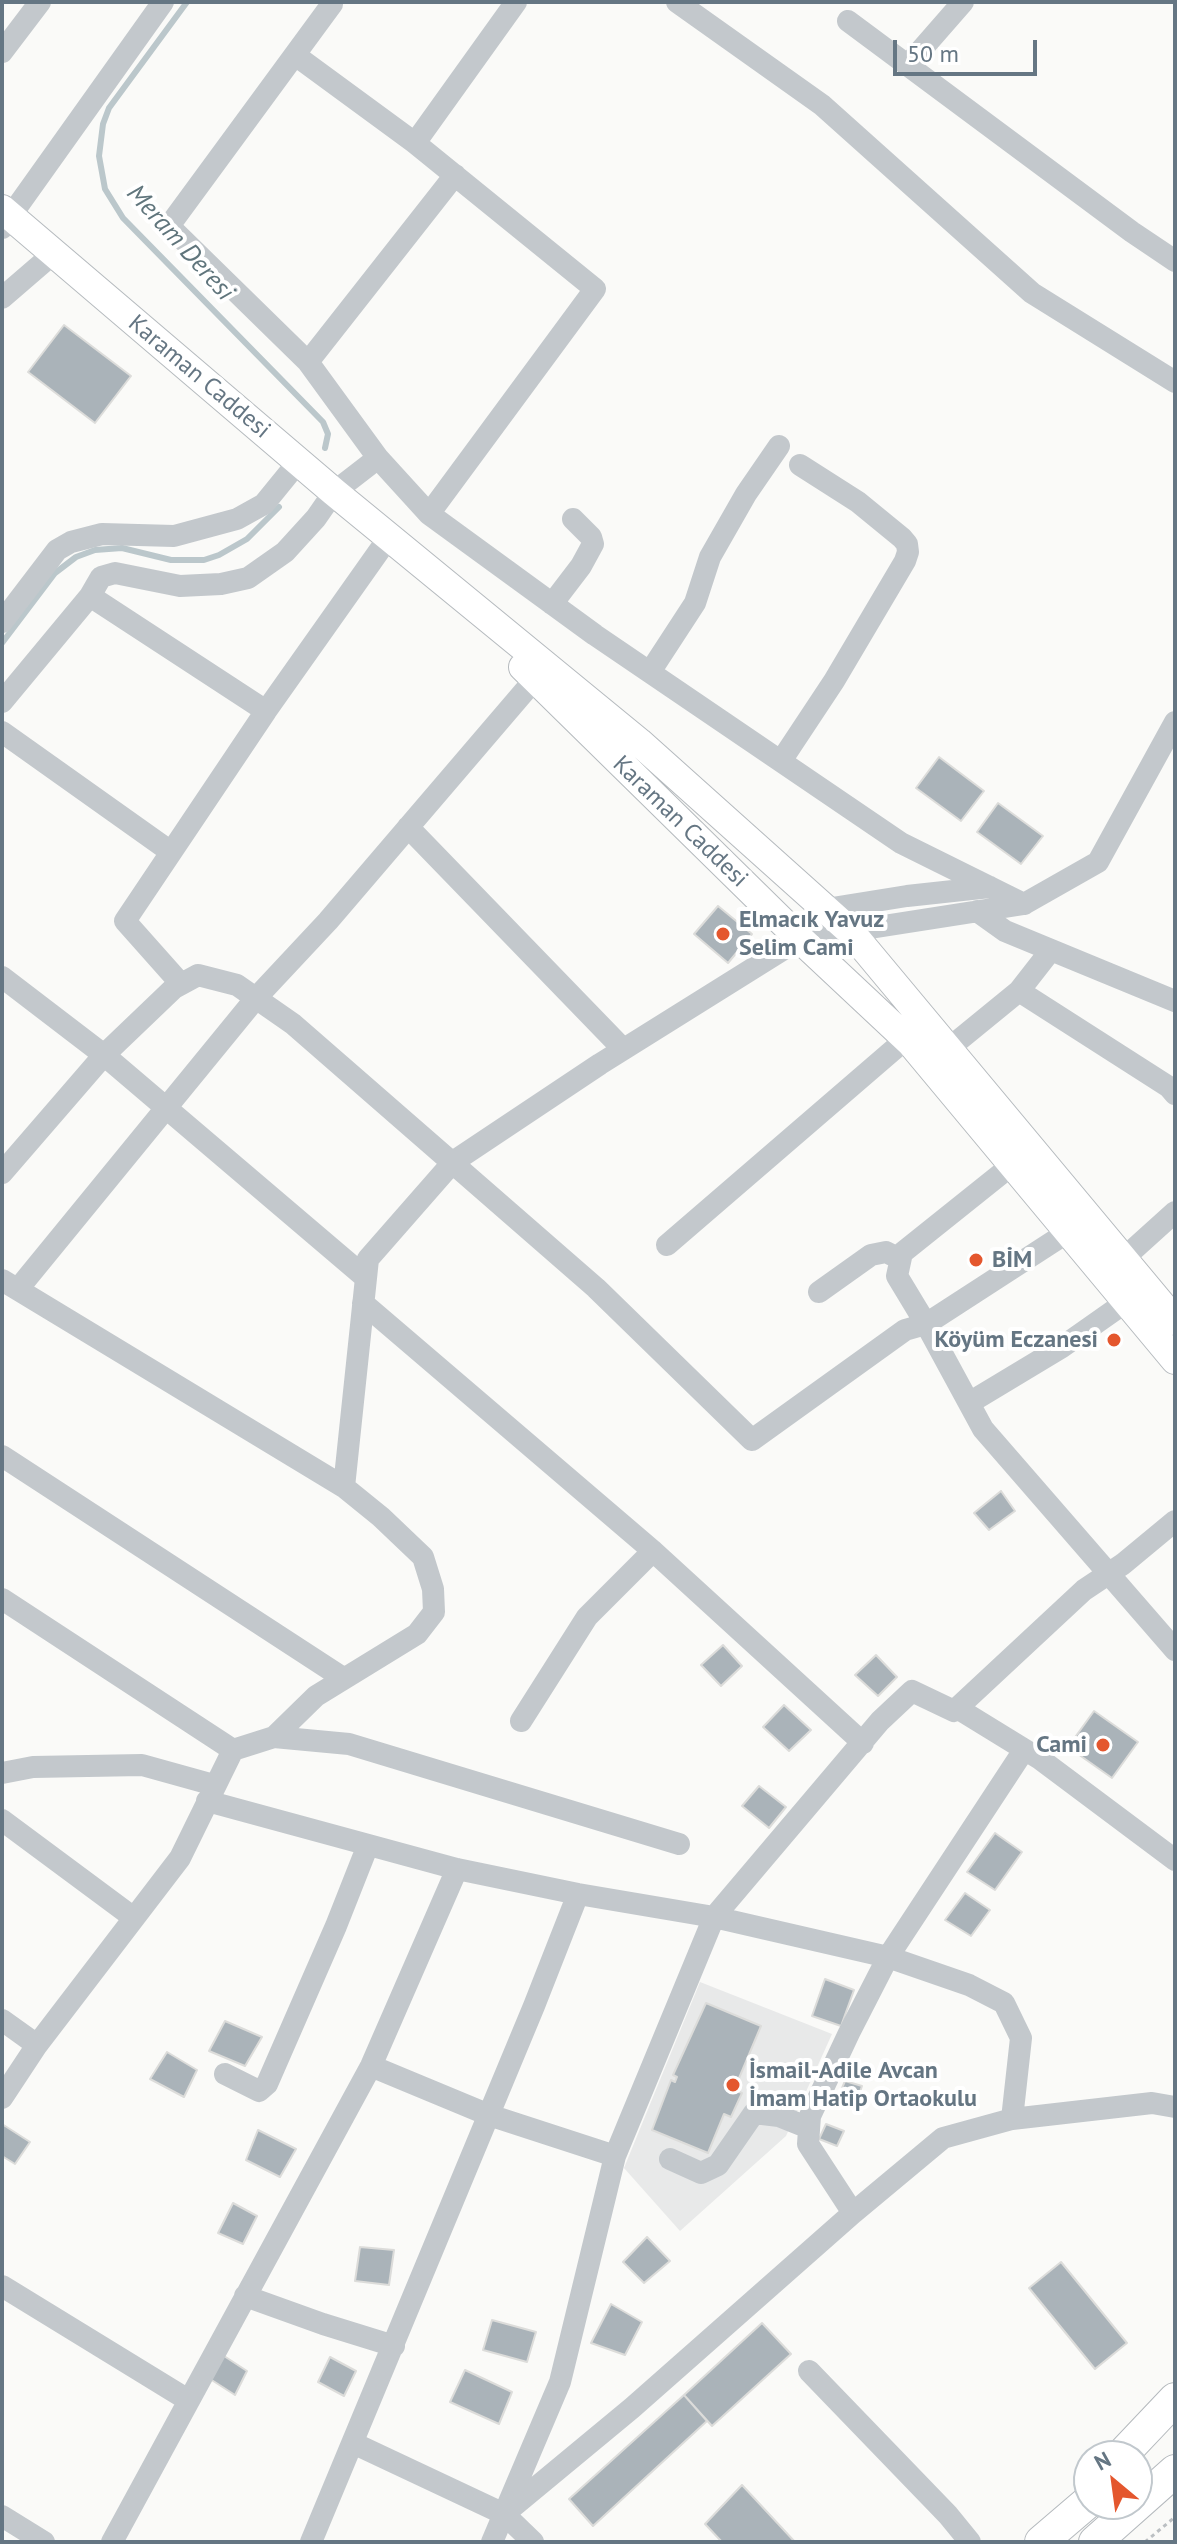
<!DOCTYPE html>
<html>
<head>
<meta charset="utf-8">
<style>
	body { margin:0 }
	#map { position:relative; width:1177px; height:2544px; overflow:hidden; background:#fafaf8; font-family:"PT Sans",sans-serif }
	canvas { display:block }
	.frame { position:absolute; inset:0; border:4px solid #657683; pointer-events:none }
	.north { position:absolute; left:1073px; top:2440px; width:80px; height:80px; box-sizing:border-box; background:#fff; border:2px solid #c1c8cd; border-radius:50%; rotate:331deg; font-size:22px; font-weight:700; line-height:32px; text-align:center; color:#657683 }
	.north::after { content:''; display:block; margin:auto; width:28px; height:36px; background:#e4572e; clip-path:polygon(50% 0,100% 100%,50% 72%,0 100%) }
	.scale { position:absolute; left:893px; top:40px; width:144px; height:36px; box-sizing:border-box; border:4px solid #657683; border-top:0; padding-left:10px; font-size:24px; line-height:28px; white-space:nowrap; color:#657683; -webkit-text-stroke:6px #fff; paint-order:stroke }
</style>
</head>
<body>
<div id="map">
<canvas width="1177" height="2544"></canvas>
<div class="frame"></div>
<div class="north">N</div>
<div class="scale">50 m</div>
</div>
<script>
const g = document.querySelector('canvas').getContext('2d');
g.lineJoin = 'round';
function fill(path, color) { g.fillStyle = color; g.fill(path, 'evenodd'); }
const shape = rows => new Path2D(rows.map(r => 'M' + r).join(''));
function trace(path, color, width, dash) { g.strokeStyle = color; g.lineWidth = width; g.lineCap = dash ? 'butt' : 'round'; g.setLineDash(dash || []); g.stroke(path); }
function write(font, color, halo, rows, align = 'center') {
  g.font = font + ' "PT Sans",sans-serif'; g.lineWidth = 8; g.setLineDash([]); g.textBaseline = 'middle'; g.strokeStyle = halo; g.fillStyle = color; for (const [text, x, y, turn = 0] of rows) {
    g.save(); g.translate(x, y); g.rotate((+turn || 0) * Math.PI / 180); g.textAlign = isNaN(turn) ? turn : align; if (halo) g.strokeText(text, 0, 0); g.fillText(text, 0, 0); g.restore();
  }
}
const built = shape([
	[700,1982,832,2034,786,2136,680,2231,624,2168]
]);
const stream = shape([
	[187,2,109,108,103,124,99,156,105,189,123,218,323,422,328,434,325,448],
	[2,643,55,573,76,557,95,550,122,548,171,560,204,560,219,555,247,539,279,507]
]);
const building = shape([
	[64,325,131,376,95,423,28,372,64,325],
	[939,757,984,791,961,821,916,788,939,757],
	[998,803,1043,836,1021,864,977,832,998,803],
	[718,906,752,934,728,963,694,934,718,906],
	[1001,1491,1015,1511,989,1530,974,1513,1001,1491],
	[723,1645,742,1666,721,1686,701,1665,723,1645],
	[876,1655,897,1677,878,1696,855,1675,876,1655],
	[784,1705,811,1730,789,1751,763,1727,784,1705],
	[1094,1711,1138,1742,1112,1778,1068,1747,1094,1711],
	[759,1786,786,1807,769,1828,742,1806,759,1786],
	[995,1833,1022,1852,995,1890,967,1872,995,1833],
	[965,1893,990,1910,971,1936,945,1920,965,1893],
	[825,1979,854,1990,841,2026,812,2016,825,1979],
	[706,2003,761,2026,734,2090,742,2093,731,2117,724,2114,708,2153,652,2130,671,2080,675,2082,677,2077,673,2075,706,2003],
	[225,2021,262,2037,245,2066,209,2051,225,2021],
	[167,2052,197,2070,184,2097,150,2079,167,2052],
	[845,2081,862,2086,855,2107,837,2100,845,2081],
	[2,2124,30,2142,15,2164,2,2156,2,2124],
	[826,2124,844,2131,837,2146,819,2139,826,2124],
	[258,2130,296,2149,280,2177,246,2160,258,2130],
	[233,2203,257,2216,243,2244,218,2233,233,2203],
	[647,2237,670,2261,644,2283,623,2262,647,2237],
	[360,2247,394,2250,389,2285,355,2281,360,2247],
	[1061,2262,1127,2343,1095,2369,1029,2288,1061,2262],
	[611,2304,642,2322,625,2355,591,2343,611,2304],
	[492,2320,536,2332,527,2362,483,2350,492,2320],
	[762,2323,791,2354,712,2426,684,2395,762,2323],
	[221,2354,247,2371,235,2395,207,2377,221,2354],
	[330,2357,356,2371,344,2396,318,2382,330,2357],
	[465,2370,512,2392,499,2424,450,2402,465,2370],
	[684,2395,707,2421,593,2526,569,2499,684,2395],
	[742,2485,795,2542,722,2542,705,2524,742,2485]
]);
const path = shape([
	[1145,2542,1175,2517]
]);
const minor = shape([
	[677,2,822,105,1032,293,1175,382],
	[332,4,169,226,308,362,378,458,429,514,595,635,901,843,1024,904],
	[848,21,1132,232,1175,261],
	[2,52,40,2],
	[295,55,415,143,595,289,429,514],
	[908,65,963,2],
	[415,143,516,2],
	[2,228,163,2],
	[2,298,53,254],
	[308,362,455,175],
	[90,596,101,577,115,573,180,586,221,584,248,578,285,552,316,518,334,492,378,458],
	[552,604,581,566,593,544,591,537,573,519],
	[2,622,57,550,71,542,102,534,174,536,237,519,264,504,299,461],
	[650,672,695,603,710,557,746,494,779,446],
	[2,702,90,596,266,711],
	[2,732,171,852],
	[781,761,834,681,905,561,908,552,907,544,902,538,858,502,800,465],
	[408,827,623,1049],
	[826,909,907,896,990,887],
	[977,911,1005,931,1175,1001],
	[2,977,104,1055,366,1278],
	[181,984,125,921,266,711,389,537],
	[1019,991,1169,1087,1175,1094],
	[948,1049,1019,991,1051,950],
	[1012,1165,902,1253,897,1276,926,1324,983,1429,1175,1650],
	[2,1173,104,1055,174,988,198,975,237,985,293,1024,596,1288,752,1440,905,1330,926,1324,1068,1232],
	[667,1245,906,1039],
	[1124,1258,1175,1212],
	[2,1280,344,1487],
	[18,1289,256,998,328,921,535,679],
	[819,1292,871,1255,886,1252,900,1259],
	[363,1303,653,1551,863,1743],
	[969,1403,1062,1347,1126,1302],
	[2,1456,343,1678],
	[2,1599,233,1750],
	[957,1708,1040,1759,1175,1860],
	[521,1721,587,1617,653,1551],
	[274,1737,349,1744,679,1844],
	[2,1773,33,1767,142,1765,214,1785],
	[207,1801,457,1869,578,1894,714,1917,888,1957,969,1985,1004,2003,1021,2038,1012,2119],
	[2,1820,134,1918],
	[2,2020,37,2045],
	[371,2066,489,2115,615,2156],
	[225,2074,259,2091,267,2084,336,1926,368,1845],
	[2,2098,37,2045,180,1858,233,1750,274,1737,316,1696,417,1634,434,1612,433,1589,423,1557,381,1517,344,1487,368,1259,453,1162,600,1064,800,939,1024,904,1098,862,1175,722],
	[670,2159,701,2173,718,2165,754,2113,779,2116,809,2128],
	[853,2213,808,2144,810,2116,849,2033,888,1957,1024,1750],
	[2,2286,188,2400],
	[245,2296,323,2324,394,2346],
	[809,2371,948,2515,970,2542],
	[353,2443,504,2514,632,2408,853,2213,943,2138,1012,2119,1152,2103,1175,2107],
	[504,2514,533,2542],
	[2,2516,44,2542],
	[112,2542,371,2066,457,1869],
	[311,2542,534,2006,578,1894],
	[492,2542,560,2382,615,2156,714,1917,880,1721,912,1691,954,1711,1084,1590,1123,1564,1175,1521]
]);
const major = shape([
	[2,209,334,492,639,742,850,931,1175,1321],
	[523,667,800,939,911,1043,1175,1360]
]);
const highway = shape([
	[1121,2456,1175,2399],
	[1041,2542,1089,2501],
	[1095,2542,1175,2471]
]);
const markers = [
	[723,934,8,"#e4572e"],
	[976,1260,8,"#e4572e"],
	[1114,1340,8,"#e4572e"],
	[1103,1745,8,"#e4572e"],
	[733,2085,8,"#e4572e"]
];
const streetNames = [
	["Karaman Caddesi",199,377,40],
	["Karaman Caddesi",680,822,44]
];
const poiNames = [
	["Elmacık Yavuz",739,920],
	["Selim Cami",739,948],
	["BİM",992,1260],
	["Köyüm Eczanesi",1098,1340,"right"],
	["Cami",1087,1745,"right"],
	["İsmail-Adile Avcan",749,2071],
	["İmam Hatip Ortaokulu",749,2099]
];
const waterNames = [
	["Meram Deresi",180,243,48]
];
fill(built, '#e8e9e9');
trace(stream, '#bbc7cb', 6);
fill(building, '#aab3b9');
trace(building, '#dcdcda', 2);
trace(major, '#b5babe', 30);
trace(highway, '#b4b9bd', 34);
trace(path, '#bbbfc2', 3, [4, 4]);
trace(minor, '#c3c8cc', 22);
trace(major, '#fff', 28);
trace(highway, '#fff', 32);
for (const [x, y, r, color] of markers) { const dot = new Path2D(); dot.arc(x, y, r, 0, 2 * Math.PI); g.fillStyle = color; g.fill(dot); trace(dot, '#fff', 3); }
write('24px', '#657683', '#fff', streetNames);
write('bold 24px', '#657683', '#fff', poiNames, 'left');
write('italic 26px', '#60757c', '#fff', waterNames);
</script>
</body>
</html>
